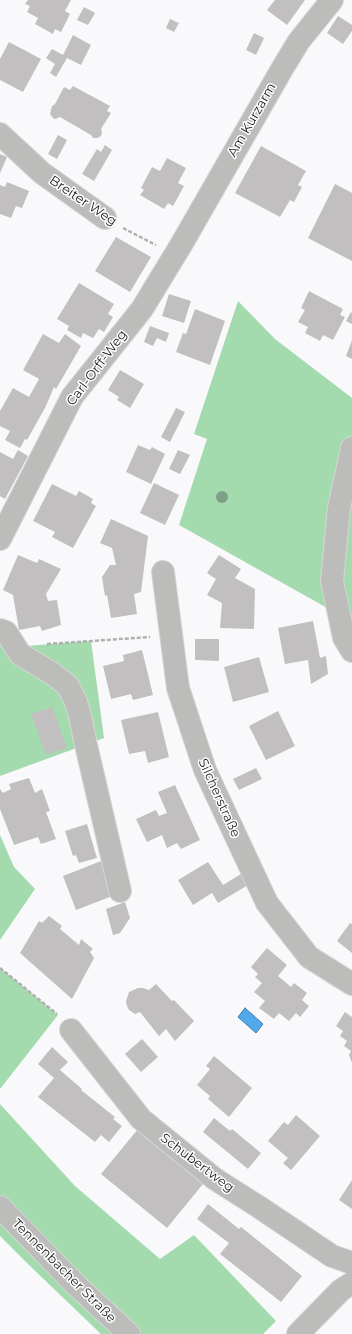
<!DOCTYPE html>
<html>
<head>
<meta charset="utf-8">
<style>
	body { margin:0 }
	canvas { display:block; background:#f9f9fb }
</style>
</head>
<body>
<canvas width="352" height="1334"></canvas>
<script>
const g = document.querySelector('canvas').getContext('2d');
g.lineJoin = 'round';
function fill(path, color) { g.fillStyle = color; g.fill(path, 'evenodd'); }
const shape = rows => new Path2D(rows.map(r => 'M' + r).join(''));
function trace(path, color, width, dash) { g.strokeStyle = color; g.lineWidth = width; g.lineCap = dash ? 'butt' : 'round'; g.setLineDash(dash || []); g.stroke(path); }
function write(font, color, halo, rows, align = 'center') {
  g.font = font + ' Montserrat,sans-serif'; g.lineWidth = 3; g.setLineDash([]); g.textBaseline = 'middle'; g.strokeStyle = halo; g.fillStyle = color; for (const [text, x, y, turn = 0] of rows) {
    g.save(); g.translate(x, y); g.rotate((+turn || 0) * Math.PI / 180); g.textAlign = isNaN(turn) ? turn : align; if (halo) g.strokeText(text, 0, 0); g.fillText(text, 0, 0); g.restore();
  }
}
const green = shape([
	[238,301,275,339,352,398,352,629,329,609,179,525,207,439,194,434],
	[0,632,13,647,91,641,104,738,0,776],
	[0,835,14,867,35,889,0,940],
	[0,968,58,1015,0,1089],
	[0,1104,75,1186,160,1259,194,1235,276,1321,263,1334,101,1334,30,1266,0,1236]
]);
const water = shape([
	[245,1008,263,1024,256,1033,238,1017,245,1008]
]);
const building = shape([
	[28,0,71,0,65,11,70,14,61,32,55,29,53,34,35,24,38,18,27,12,30,6,25,4],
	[275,0,305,0,287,25,267,10],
	[84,7,95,13,88,25,77,20],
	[338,16,352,25,352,31,343,44,327,33],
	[170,19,179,23,174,32,166,28],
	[254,33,264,38,256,55,246,50],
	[73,35,91,45,81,65,67,58,56,77,50,73,55,64,46,58,52,49,63,55],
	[9,42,41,59,23,92,0,80,0,59],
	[73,86,110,106,107,111,111,113,101,129,102,133,101,136,97,138,93,138,91,135,60,117,55,119,53,118,50,114,52,106,55,104,64,87,70,90],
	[58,135,67,140,57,159,48,154],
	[105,145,112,150,94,181,82,174,97,149,101,152],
	[261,146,306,171,298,185,302,187,294,202,290,200,280,217,235,193],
	[0,154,7,157,0,173],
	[167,158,186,168,178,183,184,186,173,206,168,203,164,209,140,195,144,190,141,188,152,167,160,171],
	[7,182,29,191,22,208,16,206,11,218,0,214,0,185,5,187],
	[335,184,352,193,352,261,308,238],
	[116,237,151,257,130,292,95,271],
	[79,283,114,304,108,314,113,317,104,332,99,329,93,338,83,333,81,338,67,330,69,326,57,319],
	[309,291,343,309,340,315,345,317,333,340,323,335,320,341,305,333,308,327,298,322,305,310,301,308],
	[169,294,191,301,184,323,162,316],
	[195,309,225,321,210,365,176,352,183,333,186,334],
	[351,312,352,313,352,324,346,321],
	[150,326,169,333,166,342,157,338,153,346,144,342],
	[43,334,59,343,65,334,81,346,56,389,54,387,46,406,27,440,25,439,20,448,5,440,10,431,0,426,0,411,13,388,29,397,39,379,23,370],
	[352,340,352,359,346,356],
	[120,370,144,384,130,408,117,400,119,397,108,390],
	[176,408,185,412,170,442,161,437],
	[138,445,150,450,152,447,165,454,151,484,126,472],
	[18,450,28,456,5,499,0,496,0,452,13,459],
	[178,450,190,455,180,474,169,469],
	[154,483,179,495,165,525,140,513],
	[52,484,76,496,79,491,93,499,91,503,96,506,73,548,52,537,55,532,33,521],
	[111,519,148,536,141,592,134,594,137,614,111,618,107,595,105,596,102,577,110,565,116,565,112,548,100,543],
	[18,555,37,563,39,559,61,569,46,594,48,601,57,600,61,625,42,631,40,626,19,630,13,595,3,590],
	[219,555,241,569,235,578,255,589,254,629,220,628,222,603,207,595,216,579,207,573],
	[313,621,320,658,326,656,328,674,311,684,308,660,285,664,278,628],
	[195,639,219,639,219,661,195,660],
	[142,650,153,695,133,700,131,694,111,699,103,666,124,661,123,655],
	[259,657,269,692,233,702,224,667],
	[52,707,67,748,46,755,31,714],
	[278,711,295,746,266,760,249,726],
	[158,712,169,757,148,763,145,751,129,754,121,720],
	[256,768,262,779,239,790,233,779],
	[29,778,35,793,42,789,50,811,46,812,56,839,41,844,38,837,14,845,0,809,0,789,3,793,11,789,9,784],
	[175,785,200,840,181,849,177,843,167,848,162,835,147,842,136,819,156,810,159,816,167,813,158,792],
	[87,824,97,858,79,863,76,855,73,856,65,831],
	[101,861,115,895,76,910,63,876],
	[208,862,223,885,241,874,248,885,218,903,212,893,193,905,178,880],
	[125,902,130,918,120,933,113,935,106,909],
	[49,916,62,926,60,929,79,945,81,939,93,949,90,952,94,958,72,999,20,953,39,921,42,923],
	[350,923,352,924,352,953,337,941],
	[267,948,287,965,278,976,291,987,294,983,307,993,302,1000,309,1006,300,1017,296,1013,289,1021,279,1013,274,1019,259,1008,265,1001,254,992,262,983,255,977,258,974,251,967],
	[156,984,172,1001,174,1000,194,1021,175,1041,166,1029,159,1036,140,1012,135,1014,129,1010,127,1006,126,1001,129,992,138,988,143,988,149,990],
	[345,1012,352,1017,352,1063,349,1055,351,1051,344,1046,347,1041,340,1036,343,1031,336,1026],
	[142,1039,158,1057,141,1072,125,1054],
	[52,1047,68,1062,60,1070,82,1089,81,1090,115,1117,113,1119,122,1126,109,1142,101,1135,95,1142,38,1097,54,1078,38,1064],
	[214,1056,252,1088,229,1117,208,1099,210,1096,197,1085,210,1069,206,1066],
	[296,1115,320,1136,291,1170,283,1163,288,1158,268,1141,284,1122,288,1125],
	[214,1118,230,1131,232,1129,261,1153,248,1169,203,1132],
	[138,1129,203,1184,167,1228,101,1174],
	[352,1180,352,1209,339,1200],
	[208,1204,239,1229,241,1227,302,1276,281,1302,220,1254,229,1243,197,1219]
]);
const path = shape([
	[123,228,156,245],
	[47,644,150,637],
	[0,968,57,1014]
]);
const minor = shape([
	[0,134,42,173,105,218],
	[352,448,339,508,332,581,344,638,352,651],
	[0,539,72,397,142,309,181,245,282,69,299,41,332,0],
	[163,572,178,688,205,770,267,903,309,957,352,984],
	[0,630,6,632,20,654,53,674,68,686,76,702,80,716,86,745,120,891],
	[71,1030,141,1119,215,1179,259,1207,332,1256,352,1263],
	[0,1207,76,1285,129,1334],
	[298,1334,341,1290,352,1283]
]);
const trees = [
	[222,497]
];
const streetNames = [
	["Am Kurzarm",252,120,-60],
	["Breiter Weg",83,201,34],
	["Carl-Orff-Weg",97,368,-53],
	["Silcherstraße",219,798,66],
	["Schubertweg",197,1163,37],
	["Tennenbacher Straße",64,1271,45]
];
fill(green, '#a3dbae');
fill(water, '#51a9eb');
trace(water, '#417fad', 1);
fill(building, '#c1bfc0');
trace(minor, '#d6d6d7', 24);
trace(path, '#b0b0b1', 2.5, [4, 2]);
trace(minor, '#bcbcbb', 22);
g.fillStyle = '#7da089';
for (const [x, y] of trees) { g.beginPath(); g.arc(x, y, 6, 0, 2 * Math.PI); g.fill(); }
write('13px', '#1c1d1d', '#fff', streetNames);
</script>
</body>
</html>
